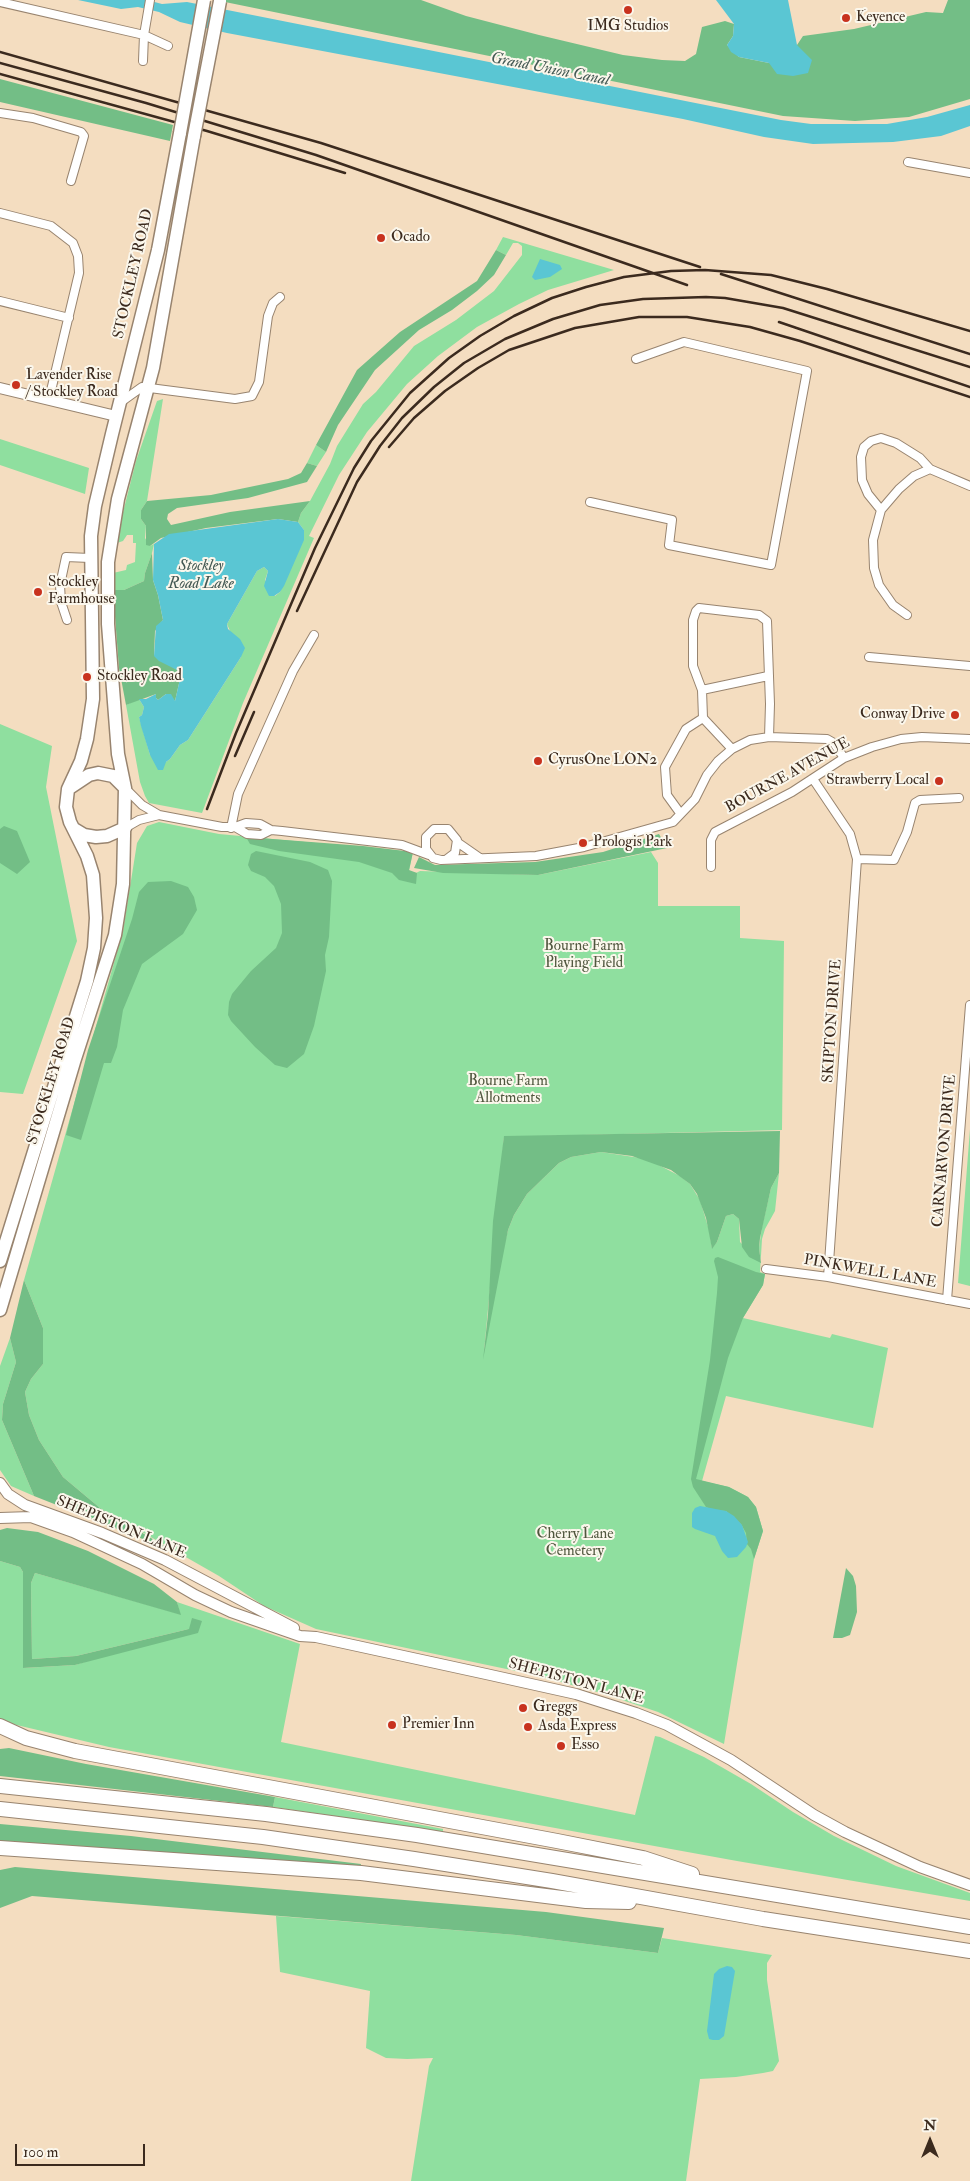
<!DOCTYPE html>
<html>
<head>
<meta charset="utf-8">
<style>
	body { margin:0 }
	#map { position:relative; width:970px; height:2181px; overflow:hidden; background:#f4ddc0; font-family:"IM FELL Double Pica",serif }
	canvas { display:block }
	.north { position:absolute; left:905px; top:2116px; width:50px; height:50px; -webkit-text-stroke:4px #fbf7ec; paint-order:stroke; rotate:0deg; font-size:14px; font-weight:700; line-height:20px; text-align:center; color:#3b2a1e }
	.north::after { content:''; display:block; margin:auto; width:18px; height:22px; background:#3b2a1e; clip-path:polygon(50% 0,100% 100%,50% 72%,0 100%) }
	.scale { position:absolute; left:15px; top:2144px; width:130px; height:22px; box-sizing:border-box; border:2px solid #3b2a1e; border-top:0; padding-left:6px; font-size:15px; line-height:18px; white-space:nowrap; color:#3b2a1e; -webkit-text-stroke:4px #fbf7ec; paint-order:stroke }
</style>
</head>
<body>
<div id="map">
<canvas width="970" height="2181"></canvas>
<div class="north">N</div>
<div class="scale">100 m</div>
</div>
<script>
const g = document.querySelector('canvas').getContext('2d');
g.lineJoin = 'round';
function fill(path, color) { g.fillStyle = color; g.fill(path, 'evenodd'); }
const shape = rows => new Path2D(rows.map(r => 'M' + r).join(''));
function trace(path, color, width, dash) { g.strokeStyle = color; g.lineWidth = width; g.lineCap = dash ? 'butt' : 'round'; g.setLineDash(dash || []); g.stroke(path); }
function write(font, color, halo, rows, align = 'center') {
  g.font = font + ' "IM FELL Double Pica",serif'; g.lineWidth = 4; g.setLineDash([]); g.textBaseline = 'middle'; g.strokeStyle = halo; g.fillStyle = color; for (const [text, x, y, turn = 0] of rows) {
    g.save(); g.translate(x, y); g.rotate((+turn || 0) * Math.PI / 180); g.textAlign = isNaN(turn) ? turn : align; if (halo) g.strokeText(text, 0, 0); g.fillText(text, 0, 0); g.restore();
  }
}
const green = shape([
	[503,237,614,270,548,290,519,304,477,327,438,356,407,384,367,432,339,475,309,536,314,538,243,703,202,813,149,803,145,796,140,782,126,705,139,699,144,707,142,715,139,717,150,755,166,762,170,759,180,745,188,740,241,657,227,624,257,571,264,567,268,571,265,580,275,596,280,592,304,530,298,522,301,513,310,501,330,464,337,446,363,404,376,392,414,346,456,320,494,291,522,255,522,246,518,243,513,243,506,255,496,250],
	[163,399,147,501,141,510,141,519,146,526,145,538,150,546,154,544,152,553,145,573,144,581,124,590,113,590,113,573,126,570,127,565,135,562,136,543,133,543,133,535,127,535,123,541,117,543,119,528,136,461,157,401],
	[0,439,89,468,85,494,0,465],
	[316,445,326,452,317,466,307,463],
	[0,724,52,746,46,787,77,941,23,1094,0,1092],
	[159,822,219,834,413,852,409,871,416,873,420,871,538,875,651,852,658,863,658,906,740,906,740,938,784,941,782,1130,504,1137,484,1352,501,1258,508,1230,514,1215,527,1194,559,1163,571,1157,601,1152,647,1159,680,1176,690,1184,700,1200,709,1230,712,1248,717,1242,726,1216,733,1214,739,1219,740,1242,761,1263,759,1248,762,1227,771,1188,779,1173,775,1211,765,1229,762,1239,760,1272,765,1274,763,1285,743,1318,830,1338,832,1334,888,1348,873,1428,726,1396,702,1481,729,1487,748,1497,756,1507,763,1531,754,1559,724,1744,658,1712,601,1693,535,1675,316,1629,264,1606,219,1576,100,1508,63,1477,39,1440,29,1415,25,1392,31,1379,43,1364,43,1328,24,1280,123,931,137,843,147,826],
	[970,1129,970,1286,958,1283],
	[10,1338,16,1362,3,1404,2,1420,34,1496,11,1486,0,1470,0,1366],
	[0,1561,20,1567,23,1572,23,1668,75,1665,189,1629,76,1656,32,1659,31,1583,35,1573,180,1614,177,1602,300,1644,281,1742,635,1815,655,1736,660,1737,704,1757,751,1784,793,1812,834,1836,896,1866,970,1893,970,1901,737,1861,109,1747,4,1722,0,1719],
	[275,1797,443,1829,443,1832,273,1807],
	[276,1916,516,1935,658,1953,662,1938,772,1955,767,1963,767,1980,779,2061,773,2071,763,2073,736,2077,700,2079,686,2181,411,2181,429,2066,433,2058,407,2059,386,2058,366,2048,370,1991,280,1972]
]);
const forest = shape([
	[226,0,421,0,466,16,539,35,623,55,662,60,685,61,696,54,702,27,725,21,734,24,733,36,727,45,739,57,769,63,797,45,803,36,854,29,926,12,943,13,948,0,970,0,970,99,909,117,855,121,783,116,225,2],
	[0,79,173,125,170,141,0,102],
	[496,250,506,255,494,275,477,291,452,310,419,330,375,370,338,425,326,452,316,445,357,370,400,332,477,281],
	[307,463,317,466,307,482,248,498,177,508,168,514,167,519,171,525,230,512,310,501,301,513,298,522,278,519,206,528,161,538,150,546,146,545,146,526,141,519,141,510,147,501,211,495,288,479,301,473],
	[152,553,153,580,158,595,163,620,155,631,154,655,179,671,180,679,175,701,166,694,158,700,156,698,156,694,126,705,119,668,113,590,124,590,144,581,145,573],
	[4,826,17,831,30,862,17,874,0,863,0,829],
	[659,834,667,848,538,875,443,873,414,868,419,857,435,865,535,862,603,852],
	[246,837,363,846,413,852,409,870,417,873,416,884,399,880,392,873,359,862,279,851,250,844],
	[256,851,310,862,328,870,332,881,329,937,325,955,326,971,314,1026,304,1054,287,1068,275,1065,255,1047,231,1021,228,1015,229,1002,232,994,251,971,276,948,282,933,281,904,274,886,265,877,251,871,248,865,251,854],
	[171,881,188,887,194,897,197,910,183,934,142,964,123,1010,117,1047,111,1063,104,1063,81,1140,66,1135,88,1050,132,919,139,892,148,882],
	[780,1131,779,1173,771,1188,760,1238,759,1248,761,1263,749,1257,742,1247,739,1219,733,1214,726,1216,717,1242,712,1249,706,1218,697,1194,690,1184,671,1170,632,1156,601,1152,571,1157,559,1163,527,1194,514,1215,508,1230,483,1360,488,1314,493,1221,504,1136],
	[718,1257,756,1272,765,1274,763,1285,743,1318,728,1358,696,1479,729,1487,748,1497,756,1507,763,1531,754,1559,751,1549,747,1544,746,1533,741,1524,726,1511,713,1510,706,1507,693,1487,691,1479,710,1360,717,1293,718,1277,714,1261,715,1258],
	[24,1280,43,1328,43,1364,31,1379,25,1392,29,1415,39,1440,63,1477,100,1508,173,1551,34,1496,2,1420,3,1404,16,1362,10,1338],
	[7,1528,38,1532,88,1551,154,1584,177,1602,181,1615,35,1573,31,1583,32,1659,76,1656,189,1629,192,1618,202,1621,198,1633,75,1665,23,1668,23,1572,20,1567,0,1561,0,1530],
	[846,1568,853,1576,856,1586,857,1612,850,1635,842,1638,833,1638],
	[9,1748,86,1764,275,1797,273,1807,0,1776,0,1749],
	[0,1824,131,1836,361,1864,360,1871,0,1844],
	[15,1867,546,1912,664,1928,658,1953,516,1935,32,1896,0,1908,0,1870]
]);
const water = shape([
	[78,0,147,0,162,4,187,2,781,120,811,124,887,124,927,117,970,105,970,126,941,136,893,142,813,144,764,137,683,119,227,33,180,22,159,12,138,7,121,9],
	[716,0,788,0,797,45,812,60,808,73,793,76,777,74,769,63,739,57,731,52,727,45,733,36,734,24],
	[540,259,560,265,562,269,550,277,535,280,532,277],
	[278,519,298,522,304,530,304,540,284,586,280,592,274,596,269,596,264,586,268,571,264,567,257,571,227,624,228,629,240,639,245,648,241,657,188,740,180,745,170,759,166,762,163,770,158,770,150,755,141,726,139,717,142,715,144,707,139,699,146,699,156,694,156,698,158,700,166,694,171,694,175,701,180,679,179,671,159,661,154,656,156,626,163,620,158,595,153,580,154,544,169,534],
	[700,1506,726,1511,734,1516,742,1525,748,1542,746,1547,737,1557,728,1558,722,1551,715,1536,695,1529,692,1527,692,1513,695,1508],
	[727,1966,732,1967,735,1971,724,2036,719,2040,713,2040,709,2039,707,2031,714,1974,719,1969]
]);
const minor = shape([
	[0,2,144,35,168,46],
	[143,61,144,35,150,0],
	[0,113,33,118,81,132,84,136,71,181],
	[908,162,970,173],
	[0,213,51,226,73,243,78,256,79,273,49,399],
	[0,301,69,318],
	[121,402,142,387,235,399,252,396,259,382,268,316,273,303,280,297],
	[590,502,672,520,669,545,771,565,807,371,684,342,636,359],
	[881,510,868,494,862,480,861,457,864,447,871,441,881,438,896,443,920,458,930,469],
	[907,615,893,605,879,585,874,568,873,540,881,510,899,489,914,476,930,469,970,486],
	[67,620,61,602,60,585,66,557,90,558],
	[869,657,970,666],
	[702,690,768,676],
	[732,749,703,718,702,690,693,666,693,620,696,611,699,608,759,615,767,621,770,704,769,737],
	[813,779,850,834,857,859,828,1277],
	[125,788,142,805,159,815,222,827,235,827,246,823,260,824,271,830],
	[680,813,667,795,665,767,686,729,703,718],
	[235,827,247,834,261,835,271,830,282,831,402,845,429,855],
	[125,828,139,820,159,815],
	[231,828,238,794,293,671,314,635],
	[457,842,480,858],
	[447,859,455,853,457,840,448,829,434,829,426,837,426,849,433,858,441,860,536,856,584,847,673,822,695,799,707,775,718,761,732,749,750,740,769,737,827,739,834,743,844,758],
	[857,859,894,860,907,832,915,803,920,800,959,798],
	[711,867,711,840,715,832,792,792,844,758,872,747,901,739,922,737,970,739],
	[766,1269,828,1277,970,1304],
	[947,1300,970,1005]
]);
const tertiary = shape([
	[0,388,116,416],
	[0,1483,8,1494,25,1505,102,1533,165,1560,294,1628],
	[0,1518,31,1517,73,1532,142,1564,195,1595,231,1612,300,1636,316,1637,486,1674,576,1694,636,1713,667,1725,731,1760,814,1815,845,1832,920,1867,970,1885]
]);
const primary = shape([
	[68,789,89,775,98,773,113,776,125,788],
	[74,829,84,835,96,837,107,836,125,828],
	[0,1261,87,981,94,948,96,918,93,875,87,856,70,822,66,807,68,789,81,761,87,739,93,699,91,536,95,506,112,434,158,250,180,133],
	[0,1310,74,1062,115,935,123,884,125,788,118,754,108,624,108,562,118,499,153,368,194,136]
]);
const motorway = shape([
	[0,1726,26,1738,75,1751,557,1841,643,1858,692,1874],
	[0,1786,266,1814,417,1835,970,1927],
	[0,1809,263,1837,414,1859,552,1881,763,1919,970,1951],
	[0,1848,361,1873,586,1901,629,1902]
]);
const rail = shape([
	[0,52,321,143,700,267],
	[0,63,146,103,316,155,687,285],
	[0,74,207,131,345,173],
	[721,274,970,354],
	[779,322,970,387],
	[389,447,414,418,445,391,478,368,509,350,575,328,639,317,687,317,750,327,800,341,970,397],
	[297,611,357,482,380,446,402,418,434,387,464,363,505,339,553,319,600,305,643,299,706,297,725,298,783,308,970,367],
	[235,756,254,712],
	[207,809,236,733,315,548,354,468,371,441,410,393,449,358,480,336,514,316,552,298,586,287,624,277,671,271,705,270,771,275,827,289,970,331]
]);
const primaryBridge = shape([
	[180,133,204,0],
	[194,136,220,1]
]);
const markers = [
	[628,10,5,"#c8321e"],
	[846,18,5,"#c8321e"],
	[381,238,5,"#c8321e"],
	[16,385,5,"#c8321e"],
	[38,592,5,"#c8321e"],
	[87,677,5,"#c8321e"],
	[955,715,5,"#c8321e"],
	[538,761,5,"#c8321e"],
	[939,781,5,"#c8321e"],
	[583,843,5,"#c8321e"],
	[523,1708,5,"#c8321e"],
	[392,1725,5,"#c8321e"],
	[528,1727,5,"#c8321e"],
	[561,1746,5,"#c8321e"]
];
const poiNames = [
	["Keyence",856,18],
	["IMG Studios",628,27,"center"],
	["Ocado",391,238],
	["Lavender Rise",26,376],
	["/ Stockley Road",26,393],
	["Stockley",48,583],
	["Farmhouse",48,600],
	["Stockley Road",97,677],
	["Conway Drive",945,715,"right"],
	["CyrusOne LON2",548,761],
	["Strawberry Local",929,781,"right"],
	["Prologis Park",593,843],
	["Greggs",533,1708],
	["Premier Inn",402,1725],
	["Asda Express",538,1727],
	["Esso",571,1746]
];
const streetNames = [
	["STOCKLEY ROAD",134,274,-77],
	["BOURNE AVENUE",788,776,-29],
	["SKIPTON DRIVE",833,1021,-86],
	["STOCKLEY ROAD",52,1081,-73],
	["CARNARVON DRIVE",945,1151,-85],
	["PINKWELL LANE",870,1272,10],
	["SHEPISTON LANE",121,1528,23],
	["SHEPISTON LANE",576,1682,15]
];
const parkNames = [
	["Bourne Farm",584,947],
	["Playing Field",584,964],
	["Bourne Farm",508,1082],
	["Allotments",508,1099],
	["Cherry Lane",575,1535],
	["Cemetery",575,1552]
];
const waterNames = [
	["Grand Union Canal",550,70,11],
	["Stockley",201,567],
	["Road Lake",201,585]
];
fill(green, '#8fdf9f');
fill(forest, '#73be86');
fill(water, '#5ac6d3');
trace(minor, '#98846f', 10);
trace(tertiary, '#98846f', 12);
trace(primary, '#98846f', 15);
trace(motorway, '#98846f', 16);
trace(minor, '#fff', 8);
trace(tertiary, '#fff', 10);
trace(primary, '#fff', 12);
trace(motorway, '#fff', 14);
trace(rail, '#3b2a1e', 2.5);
trace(primaryBridge, '#98846f', 15, []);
trace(primaryBridge, '#fff', 12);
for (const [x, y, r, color] of markers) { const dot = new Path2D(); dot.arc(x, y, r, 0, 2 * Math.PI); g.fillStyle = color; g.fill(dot); trace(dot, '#fbf7ec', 2); }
write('15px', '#3b2a1e', '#fbf7ec', poiNames, 'left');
write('15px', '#3b2a1e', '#fbf7ec', streetNames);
write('15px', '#50573e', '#fbf7ec', parkNames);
write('italic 16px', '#445954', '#fbf7ec', waterNames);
</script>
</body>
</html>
